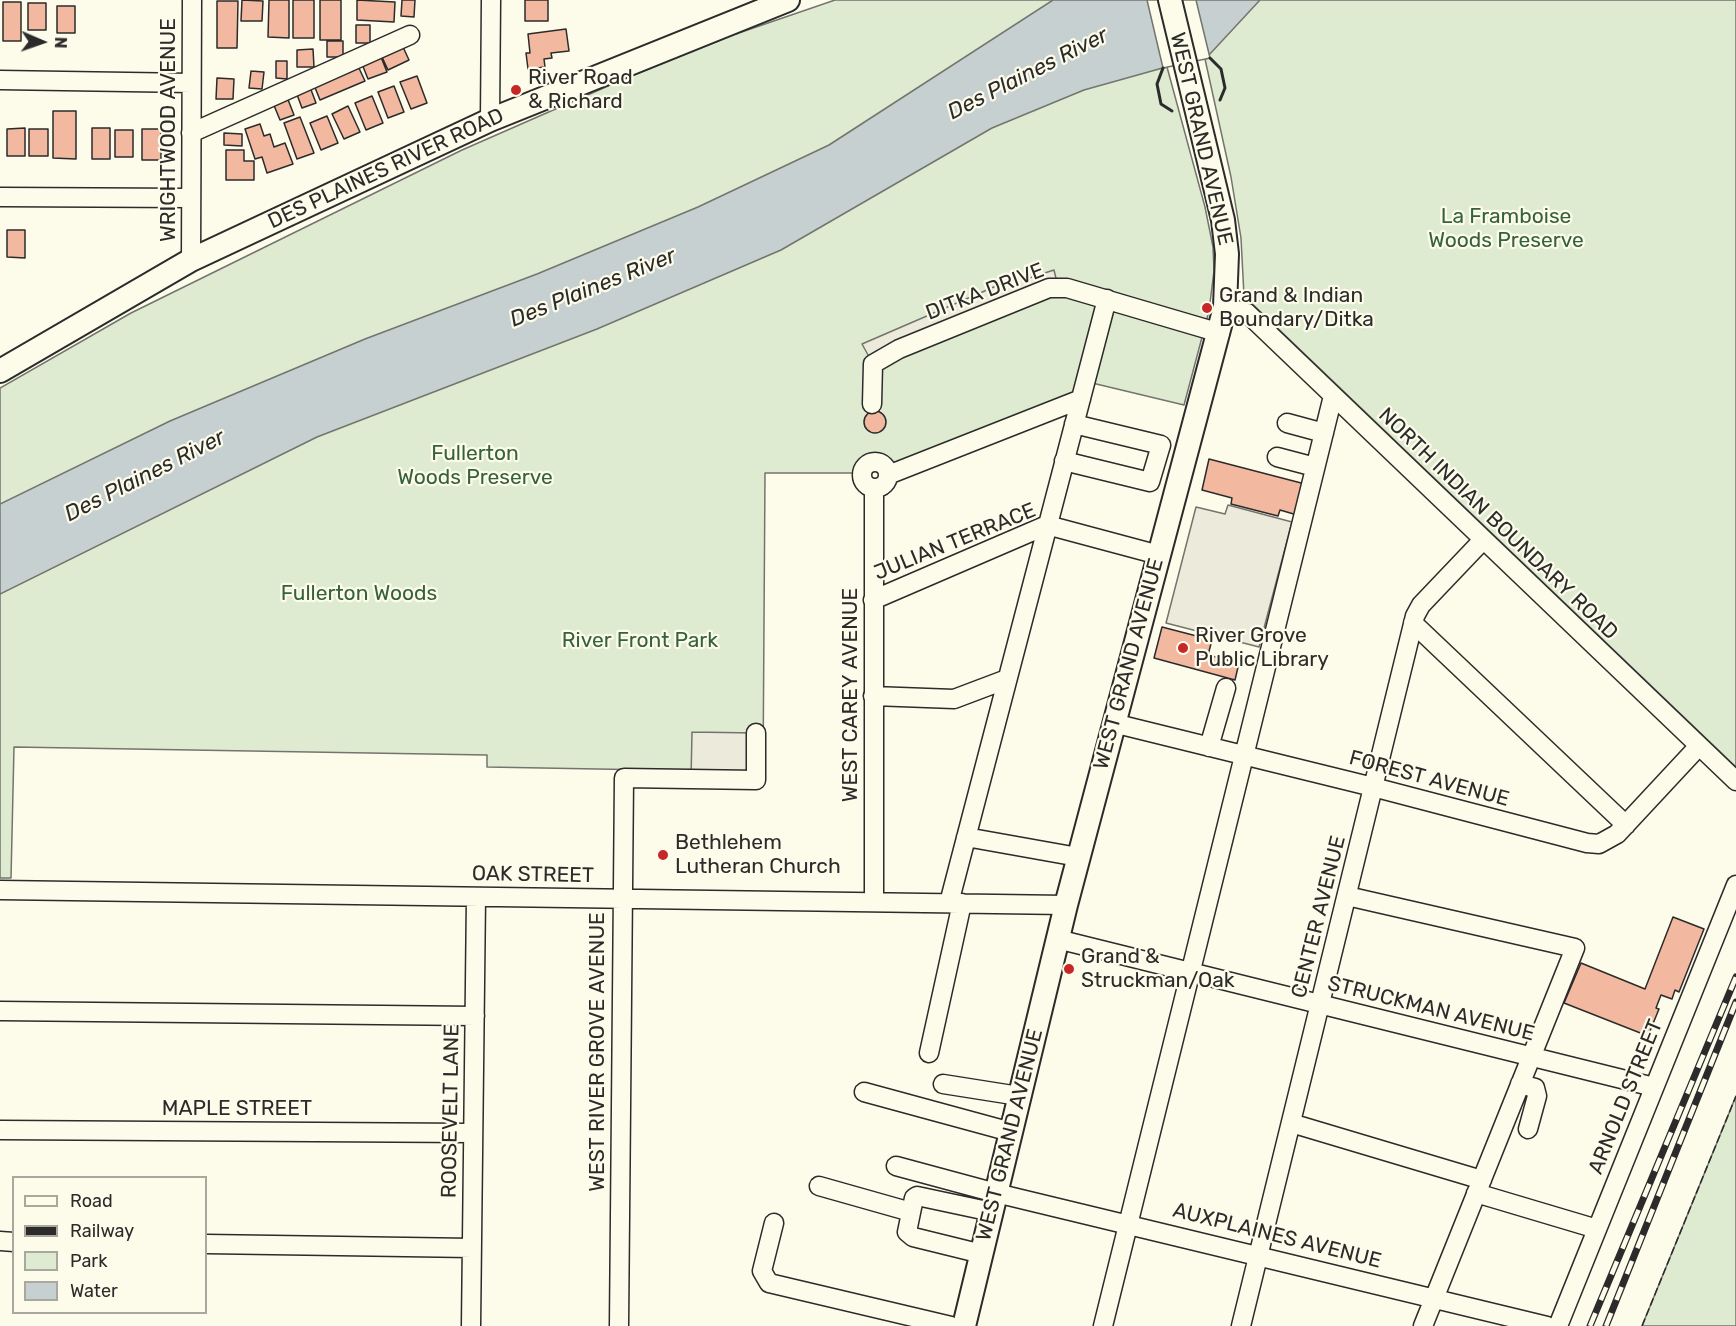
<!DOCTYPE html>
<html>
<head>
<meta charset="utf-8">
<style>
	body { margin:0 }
	#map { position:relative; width:1736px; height:1326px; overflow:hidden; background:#fdfbea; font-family:Rubik,sans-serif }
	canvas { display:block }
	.legend { position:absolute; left:12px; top:1176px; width:195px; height:138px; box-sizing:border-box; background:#fdfbea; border:2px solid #a9a89e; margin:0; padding:8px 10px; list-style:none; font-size:18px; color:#2b2b2b }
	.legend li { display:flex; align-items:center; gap:12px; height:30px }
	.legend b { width:30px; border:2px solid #a9a89e }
	.north { position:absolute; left:12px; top:12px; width:60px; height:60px; -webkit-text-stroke:4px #fdfbea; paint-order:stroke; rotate:92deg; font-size:16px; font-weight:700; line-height:24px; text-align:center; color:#2b2b2b }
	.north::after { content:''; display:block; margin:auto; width:21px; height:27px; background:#2b2b2b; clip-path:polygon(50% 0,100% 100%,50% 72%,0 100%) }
</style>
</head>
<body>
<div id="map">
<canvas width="1736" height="1326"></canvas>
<ul class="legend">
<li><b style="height:8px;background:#fdfbea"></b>Road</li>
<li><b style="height:8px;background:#2b2b2b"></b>Railway</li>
<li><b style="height:16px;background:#deebd1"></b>Park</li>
<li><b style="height:16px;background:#c7d0d0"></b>Water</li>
</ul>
<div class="north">N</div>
</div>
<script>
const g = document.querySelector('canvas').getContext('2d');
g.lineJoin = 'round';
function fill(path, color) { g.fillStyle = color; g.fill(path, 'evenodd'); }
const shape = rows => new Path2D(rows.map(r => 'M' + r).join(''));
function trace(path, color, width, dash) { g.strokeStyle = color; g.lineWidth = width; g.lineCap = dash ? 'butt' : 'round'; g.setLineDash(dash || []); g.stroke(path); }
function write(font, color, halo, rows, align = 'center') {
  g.font = font + ' Rubik,sans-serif'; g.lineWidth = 4.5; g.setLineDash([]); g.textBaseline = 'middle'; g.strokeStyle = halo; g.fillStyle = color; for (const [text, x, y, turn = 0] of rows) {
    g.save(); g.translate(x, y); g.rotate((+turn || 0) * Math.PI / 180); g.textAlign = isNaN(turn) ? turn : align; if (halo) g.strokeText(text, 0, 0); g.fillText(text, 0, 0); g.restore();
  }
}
const green = shape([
	[835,0,1147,0,1163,68,1167,67,1205,207,1213,247,1214,271,1209,311,1184,405,1088,382,1073,395,893,469,889,459,873,454,860,461,857,473,765,473,763,772,487,767,487,755,14,747,11,878,0,878,0,388,131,313,462,150,624,79,730,36,835,0],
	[1196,0,1736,0,1736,767,1244,296,1241,238,1231,177,1205,59,1209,58,1196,0],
	[1736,1096,1736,1326,1642,1326,1736,1096]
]);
const parking = shape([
	[1054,270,1058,287,873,364,862,344,1024,274,1026,279,1054,270],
	[1228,505,1292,522,1259,647,1166,623,1196,507,1225,514,1228,505],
	[692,732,756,733,756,780,691,779,692,732]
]);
const water = shape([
	[1053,0,1260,0,1209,55,1084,90,992,128,781,250,597,329,317,437,0,594,0,504,170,421,365,339,537,274,698,207,829,145,1053,0]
]);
const pier = shape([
	[1147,0,1196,0,1210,58,1163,68,1147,0]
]);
const building = shape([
	[242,0,263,1,262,21,241,21,242,0],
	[269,0,289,0,289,38,268,37,269,0],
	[293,0,314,0,314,38,293,38,293,0],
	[320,0,341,0,341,40,320,40,320,0],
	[357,0,395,2,394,22,357,20,357,0],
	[402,0,415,0,414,17,401,16,402,0],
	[525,0,548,0,548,21,525,21,525,0],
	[217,1,238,1,237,48,217,48,217,1],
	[3,2,21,2,21,41,3,41,3,2],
	[28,3,46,3,46,30,28,30,28,3],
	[57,6,75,6,75,33,57,33,57,6],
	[356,25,370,25,370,43,356,43,356,25],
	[566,29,569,51,551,53,552,58,544,59,545,67,528,69,526,53,530,53,528,34,566,29],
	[327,41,343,41,343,57,327,57,327,41],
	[403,47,409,60,388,70,382,57,403,47],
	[313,49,314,67,297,67,297,50,313,49],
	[381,57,387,72,368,79,362,64,381,57],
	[276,61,287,61,287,79,276,78,276,61],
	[358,66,365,81,320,100,314,85,358,66],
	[251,71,264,72,262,89,249,88,251,71],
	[417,76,427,103,411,109,400,82,417,76],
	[217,78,234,79,233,99,216,99,217,78],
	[394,86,404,112,388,118,378,92,394,86],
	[310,87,316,103,302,108,296,92,310,87],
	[372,96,383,123,366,130,355,103,372,96],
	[287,97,294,115,280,120,273,103,287,97],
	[348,106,360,132,344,139,332,114,348,106],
	[53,111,76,111,76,159,53,158,53,111],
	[327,116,338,143,321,150,310,123,327,116],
	[300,117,314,153,297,159,284,123,300,117],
	[260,124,264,136,270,134,274,147,285,143,293,164,267,173,262,157,255,159,245,129,260,124],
	[25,128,25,156,7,156,7,129,25,128],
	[92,128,110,128,110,159,92,159,92,128],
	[29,129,48,129,48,156,29,156,29,129],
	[142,129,161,129,161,160,142,160,142,129],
	[115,130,133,130,133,157,115,157,115,130],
	[224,133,242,134,242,146,224,145,224,133],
	[226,150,244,150,244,161,254,161,254,180,226,180,226,150],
	[7,230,25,230,25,258,7,257,7,230],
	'864 422a11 11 0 1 1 22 0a11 11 0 1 1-22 0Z',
	[1209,459,1305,484,1297,515,1280,510,1278,516,1231,504,1232,498,1202,490,1209,459],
	[1162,627,1212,640,1208,655,1239,663,1235,680,1154,658,1162,627],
	[1673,917,1704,929,1679,992,1675,990,1672,999,1661,995,1656,1008,1659,1009,1648,1036,1564,1003,1581,963,1645,989,1673,917]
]);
const minor = shape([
	[0,80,191,83],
	[490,120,491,0],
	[191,133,410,35],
	[0,197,191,198],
	[191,260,192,0],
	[1225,307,1247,313,1736,781],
	[872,404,873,364,899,349,1049,288,1067,288,1220,333],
	[1287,423,1324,433],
	[1277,457,1315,467],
	[1064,461,1150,482,1161,445,1074,424],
	'862 475a13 13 0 1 1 26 0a13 13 0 1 1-26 0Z',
	[888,475,1081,399],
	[874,488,874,902],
	[873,600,1047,525,1159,555],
	[1413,623,1626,825],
	[873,696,954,699,1007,679],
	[1113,723,1373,787,1587,843,1599,844,1617,834,1698,747],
	[1209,747,1226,688],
	[966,837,1078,857],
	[0,890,1066,905],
	[1347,896,1575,948,1423,1326],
	[949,903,1107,299],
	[1057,939,1654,1087],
	[0,1011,475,1016],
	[929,1053,962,903],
	[943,1084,1019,1096],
	[1520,1084,1535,1088,1537,1096,1528,1129],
	[864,1092,1011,1132],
	[1291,1123,1482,1180],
	[0,1130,473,1133],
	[896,1166,996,1193,1547,1326],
	[819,1186,911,1212],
	[1476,1193,1597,1229],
	[774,1223,762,1271,769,1283,951,1326],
	[0,1241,14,1242],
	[206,1244,472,1248],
	[982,1254,913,1237,907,1232,914,1198,917,1196,992,1212],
	[471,1326,476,897],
	[619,1326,624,778,756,780,756,733],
	[1103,1326,1333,396],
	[1241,1326,1415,616,1421,605,1482,541],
	[1558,1326,1736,885]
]);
const major = shape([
	[0,371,191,260,490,120,788,0],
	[964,1326,1066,905,1225,307,1227,254,1223,220,1170,0]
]);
const rail = shape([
	[1590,1326,1736,977],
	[1606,1326,1736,1002]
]);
const fence = shape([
	[1642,1326,1736,1096]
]);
const wall = shape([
	[1210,58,1221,69,1225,88,1220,100],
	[1163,68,1157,84,1161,104,1172,111]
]);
const markers = [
	[516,90,6,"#c62828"],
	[1207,308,6,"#c62828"],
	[1183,648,6,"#c62828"],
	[663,855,6,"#c62828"],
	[1069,969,6,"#c62828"]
];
const poiNames = [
	["River Road",528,78],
	["& Richard",528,102],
	["Grand & Indian",1219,296],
	["Boundary/Ditka",1219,320],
	["River Grove",1195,636],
	["Public Library",1195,660],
	["Bethlehem",675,843],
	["Lutheran Church",675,867],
	["Grand &",1081,957],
	["Struckman/Oak",1081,981]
];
const streetNames = [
	["WRIGHTWOOD AVENUE",169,130,-90],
	["WEST GRAND AVENUE",1201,139,77],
	["DES PLAINES RIVER ROAD",386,169,-25],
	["DITKA DRIVE",985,292,-21],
	["NORTH INDIAN BOUNDARY ROAD",1498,524,44],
	["JULIAN TERRACE",955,542,-22],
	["WEST GRAND AVENUE",1129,664,-75],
	["WEST CAREY AVENUE",851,695,-90],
	["FOREST AVENUE",1429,779,15],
	["OAK STREET",533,875,1],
	["CENTER AVENUE",1319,917,-76],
	["STRUCKMAN AVENUE",1431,1009,14],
	["WEST RIVER GROVE AVENUE",598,1052,-90],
	["ARNOLD STREET",1626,1097,-68],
	["MAPLE STREET",237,1109],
	["ROOSEVELT LANE",451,1111,-89],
	["WEST GRAND AVENUE",1010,1135,-76],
	["AUXPLAINES AVENUE",1277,1236,14]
];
const parkNames = [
	["La Framboise",1506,217],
	["Woods Preserve",1506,241],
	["Fullerton",475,454],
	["Woods Preserve",475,478],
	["Fullerton Woods",359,594],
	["River Front Park",640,641]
];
const waterNames = [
	["Des Plaines River",1028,74,-27],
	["Des Plaines River",593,288,-22],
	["Des Plaines River",145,476,-27]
];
fill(green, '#deebd1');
trace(green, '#74746e', 1.5);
fill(parking, '#eceadb');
trace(parking, '#74746e', 1.5);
fill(water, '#c7d0d0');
trace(water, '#74746e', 1.5);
fill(pier, '#fdfbea');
trace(pier, '#74746e', 1.5);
fill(building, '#f2b8a0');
trace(building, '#2b2b2b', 1.5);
trace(minor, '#2b2b2b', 21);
trace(major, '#2b2b2b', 26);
trace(minor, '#fdfbea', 18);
trace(major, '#fdfbea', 22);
trace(rail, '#2b2b2b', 7);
trace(rail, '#fdfbea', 4.5, [14]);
trace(fence, '#2b2b2b', 1.5, [8, 3]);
trace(wall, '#2b2b2b', 3);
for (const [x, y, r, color] of markers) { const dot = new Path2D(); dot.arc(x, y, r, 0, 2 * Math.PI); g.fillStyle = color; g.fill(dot); trace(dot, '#fdfbea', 2); }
write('21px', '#2b2b2b', '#fdfbea', poiNames, 'left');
write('21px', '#2b2b2b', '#fdfbea', streetNames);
write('21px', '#34623c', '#fdfbea', parkNames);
write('italic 22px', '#2b2b2b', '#fdfbea', waterNames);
</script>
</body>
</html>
